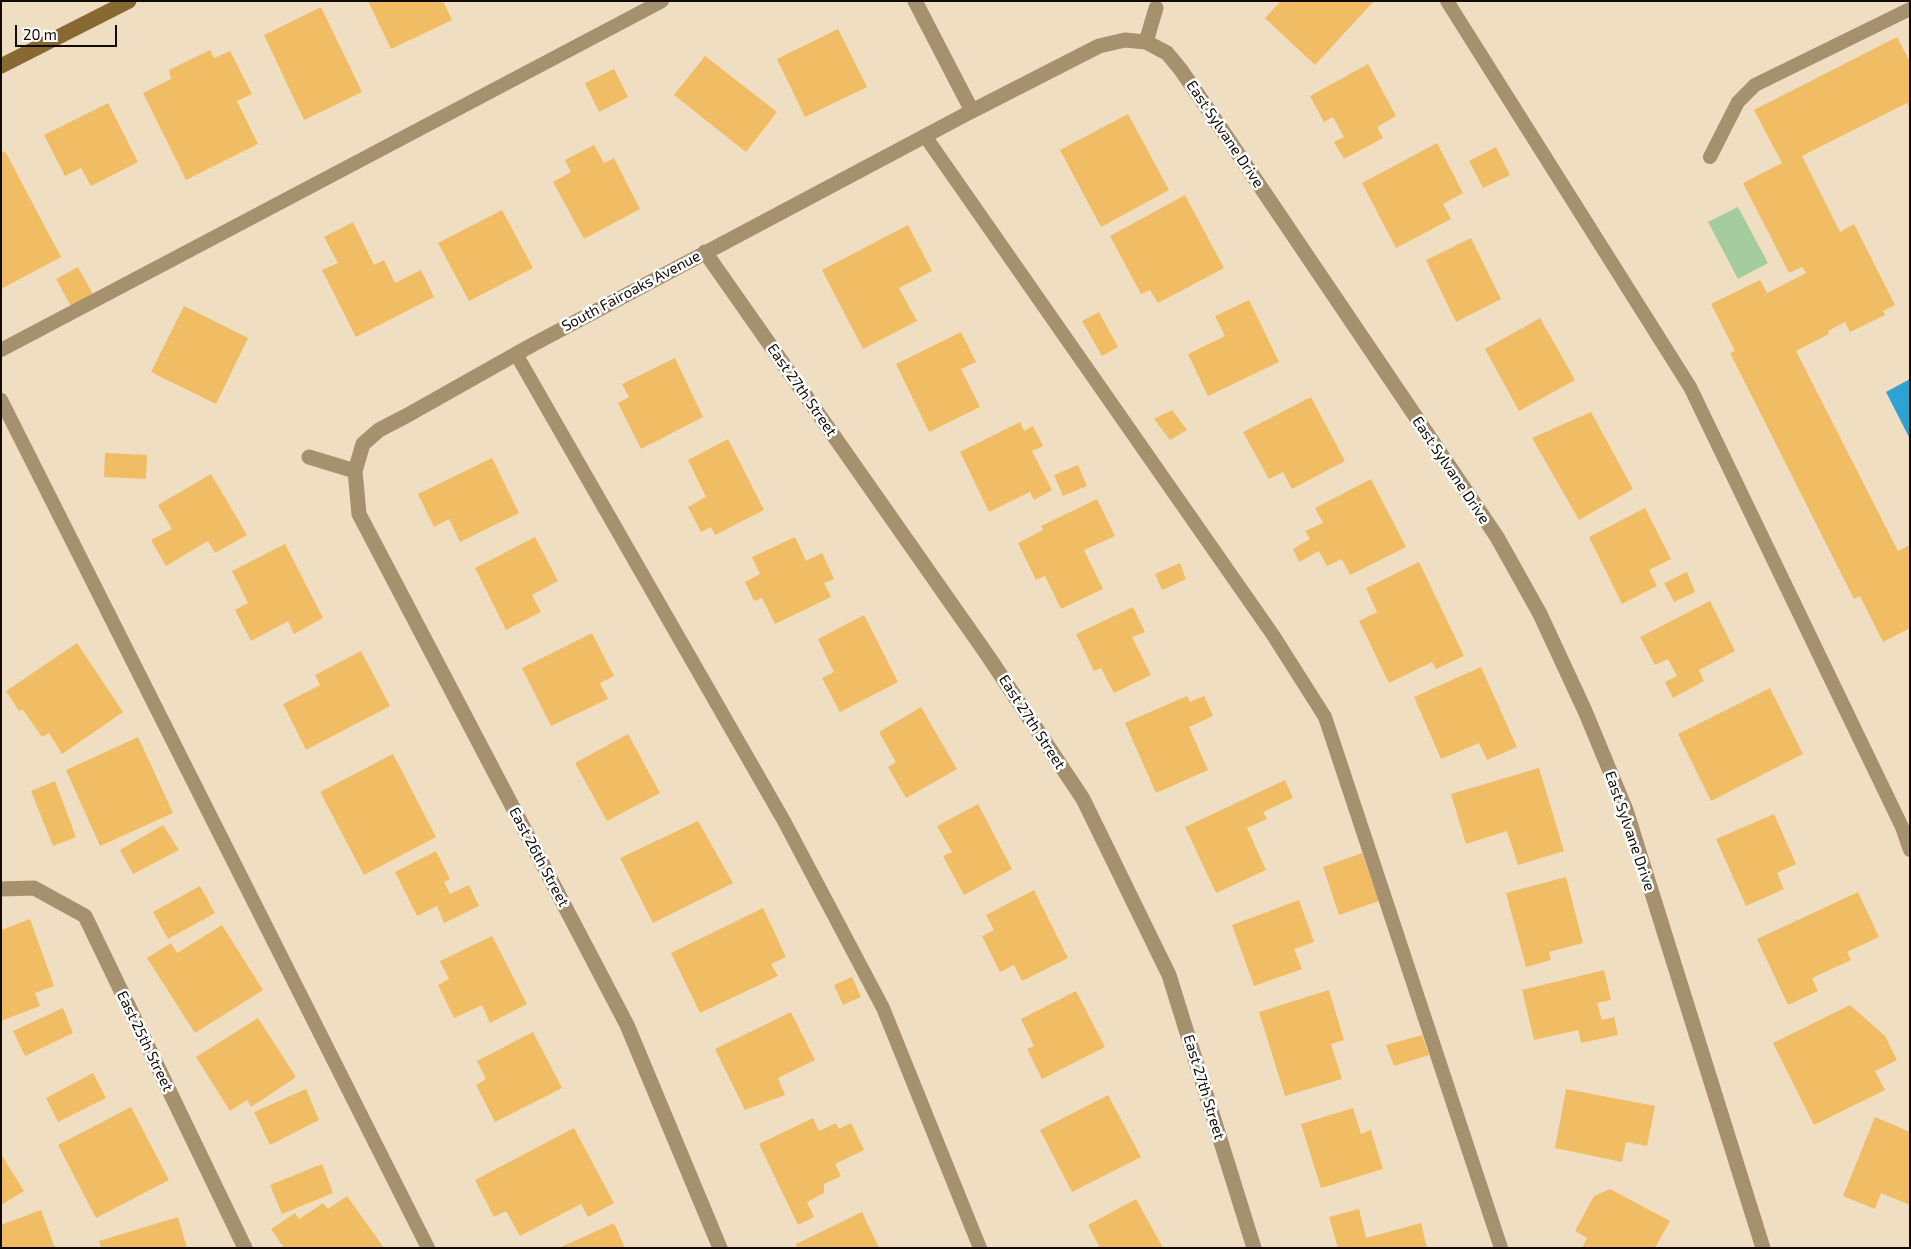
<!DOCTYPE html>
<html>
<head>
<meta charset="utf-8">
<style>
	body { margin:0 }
	#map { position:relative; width:1911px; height:1249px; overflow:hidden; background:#f0dec3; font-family:"Exo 2",sans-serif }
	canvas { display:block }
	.frame { position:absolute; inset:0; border:2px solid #110b04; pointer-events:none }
	.scale { position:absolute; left:15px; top:25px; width:102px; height:22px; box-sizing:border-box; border:2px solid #110b04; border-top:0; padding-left:6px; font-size:15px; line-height:18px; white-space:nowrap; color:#110b04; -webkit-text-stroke:4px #fff; paint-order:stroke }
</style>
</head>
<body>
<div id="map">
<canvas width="1911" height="1249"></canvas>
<div class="frame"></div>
<div class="scale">20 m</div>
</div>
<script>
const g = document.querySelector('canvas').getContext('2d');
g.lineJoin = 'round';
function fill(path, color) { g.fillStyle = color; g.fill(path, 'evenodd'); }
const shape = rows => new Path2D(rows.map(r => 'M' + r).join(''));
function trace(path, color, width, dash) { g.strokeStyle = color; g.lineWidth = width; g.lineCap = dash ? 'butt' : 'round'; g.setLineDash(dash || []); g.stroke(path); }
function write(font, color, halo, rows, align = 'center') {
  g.font = font + ' "Exo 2",sans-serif'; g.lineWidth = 5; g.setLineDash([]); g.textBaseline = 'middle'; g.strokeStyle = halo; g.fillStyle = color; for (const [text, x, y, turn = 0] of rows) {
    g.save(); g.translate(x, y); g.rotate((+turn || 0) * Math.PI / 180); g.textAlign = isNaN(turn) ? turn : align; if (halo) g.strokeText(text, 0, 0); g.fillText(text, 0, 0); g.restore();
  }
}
const green = shape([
	[1738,207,1768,263,1738,279,1708,222]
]);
const water = shape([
	[1910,379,1910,439,1886,392]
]);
const building = shape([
	[368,1,443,1,452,20,391,49],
	[1281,1,1374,1,1315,65,1265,18],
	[321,7,362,92,304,120,264,35],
	[838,29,867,87,805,117,777,59],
	[1897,37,1910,62,1910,109,1907,103,1802,156,1840,232,1854,224,1895,305,1883,311,1885,315,1850,332,1845,322,1828,331,1829,334,1796,351,1898,551,1910,545,1910,628,1883,642,1860,596,1854,599,1730,353,1735,351,1711,304,1760,280,1767,293,1806,273,1802,267,1789,273,1743,183,1782,163,1754,110],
	[210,50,214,58,230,51,252,94,237,101,258,144,186,180,143,93,171,79,169,70],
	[705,56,777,112,746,152,674,95],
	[1368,64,1396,116,1377,127,1383,138,1344,159,1334,142,1344,137,1333,117,1324,122,1310,96],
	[614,69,628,97,599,112,585,83],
	[108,103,138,162,91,186,81,168,65,176,44,135],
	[1128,114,1169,190,1101,227,1060,150],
	[1437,143,1463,193,1443,204,1451,219,1396,248,1362,183],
	[594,145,604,163,614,158,640,209,584,239,553,182,571,172,565,160],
	[1496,147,1510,175,1483,188,1469,161],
	[5,151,61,257,1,289,1,153],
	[1185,195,1224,268,1158,303,1150,290,1141,294,1110,236],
	[502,210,533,268,469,301,438,243],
	[353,222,374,265,384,260,395,283,421,270,434,297,356,337,322,270,338,263,324,237],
	[908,225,932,271,899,288,917,321,863,349,822,270],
	[1471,238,1501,299,1456,322,1426,260],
	[78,267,94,296,72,308,56,279],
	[1249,300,1279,362,1208,396,1188,354,1225,336,1215,316],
	[184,306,248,338,216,404,151,372],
	[1099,312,1118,347,1102,356,1082,321],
	[1540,318,1575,380,1519,411,1485,349],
	[961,332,976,362,961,369,980,407,929,432,896,364],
	[675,358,703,417,641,449,618,403,629,397,622,384],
	[1311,397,1345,461,1292,489,1283,472,1269,479,1243,432],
	[1172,410,1187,430,1170,440,1154,419],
	[1591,412,1633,489,1579,520,1532,438],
	[1020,422,1024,431,1033,426,1043,446,1032,451,1052,490,1034,500,1030,492,989,512,960,452],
	[728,439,764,510,715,535,711,527,701,532,688,507,706,497,688,460],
	[105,453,147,455,146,479,104,477],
	[492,458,519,513,460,542,449,519,434,527,418,494],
	[1078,465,1087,486,1063,496,1054,475],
	[211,474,247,535,215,553,208,541,166,566,151,540,172,529,158,505],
	[1371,479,1406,547,1350,575,1342,559,1327,566,1319,551,1299,562,1293,549,1310,539,1305,531,1323,523,1315,508],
	[1097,499,1115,536,1084,550,1103,589,1061,609,1045,576,1036,580,1018,543,1043,530,1041,526],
	[1645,508,1671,559,1649,570,1657,586,1622,604,1589,537],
	[535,537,558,581,532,595,541,612,506,630,475,568],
	[795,537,806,561,822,553,834,579,824,583,831,597,775,624,762,598,754,601,745,582,760,574,752,557],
	[285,544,323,618,294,634,288,621,251,641,235,610,248,603,232,571],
	[1419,562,1464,656,1436,669,1432,662,1389,683,1359,621,1377,612,1366,588],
	[1180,563,1186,579,1162,590,1155,574],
	[1687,572,1695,592,1674,602,1664,583],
	[1710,601,1735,651,1699,670,1704,681,1673,698,1665,682,1677,676,1668,659,1655,665,1640,637],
	[1133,607,1145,632,1132,637,1151,675,1114,693,1101,668,1094,671,1076,634],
	[864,615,898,682,840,712,822,678,834,672,818,639],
	[592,633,614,676,600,683,608,699,551,726,522,668],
	[77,643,123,712,62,754,49,733,42,737,23,710,19,711,6,691],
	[361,651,390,706,306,750,283,704,320,685,315,675],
	[1481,667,1517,747,1487,760,1479,743,1441,759,1414,697],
	[1770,688,1803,754,1711,801,1678,734],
	[1187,696,1190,702,1204,696,1213,716,1189,727,1208,770,1156,793,1125,723],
	[921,707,957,769,906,798,888,767,896,762,879,732],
	[628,734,660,793,607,821,575,763],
	[138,737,173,813,100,846,66,770],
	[393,754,436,837,364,875,320,792],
	[1539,768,1564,851,1518,865,1507,831,1466,844,1451,794],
	[1285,780,1293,798,1263,812,1267,819,1247,828,1266,870,1216,893,1185,827],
	[55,781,76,837,53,846,31,791],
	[978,804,1012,869,964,895,943,856,952,852,937,826],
	[1774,814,1796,864,1777,873,1784,889,1746,906,1716,839],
	[698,821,733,883,653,923,620,858],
	[163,825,179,850,133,874,120,850],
	[436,851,450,879,444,882,450,894,469,885,479,906,444,923,437,906,417,916,395,872],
	[1362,853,1379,901,1339,915,1323,867],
	[1566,877,1583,943,1549,952,1551,960,1526,967,1506,893],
	[200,886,215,913,168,939,153,912],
	[1034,890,1068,958,1022,981,1014,965,1000,972,982,936,994,930,986,915],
	[1858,892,1879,937,1847,952,1851,960,1812,978,1818,991,1788,1005,1757,939],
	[1299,900,1314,942,1294,949,1302,969,1254,986,1232,925],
	[763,908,786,957,771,964,778,976,700,1013,671,953],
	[30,919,54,986,35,993,40,1006,1,1021,1,930],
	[222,925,263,990,195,1033,147,958,171,943,177,953],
	[492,936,527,1004,490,1023,482,1005,454,1018,438,985,449,979,440,961],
	[1604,970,1611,1000,1597,1003,1602,1020,1614,1017,1618,1035,1581,1043,1578,1030,1534,1040,1522,990],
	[852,977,861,997,843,1005,834,985],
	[1329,990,1344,1040,1331,1044,1342,1079,1285,1096,1259,1012],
	[1076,991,1105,1047,1042,1079,1027,1049,1034,1046,1021,1019],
	[1850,1005,1885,1036,1897,1060,1875,1071,1885,1090,1814,1125,1773,1043],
	[63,1008,73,1033,25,1056,13,1031],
	[791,1012,815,1060,778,1078,785,1095,745,1110,715,1049],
	[258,1018,296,1077,251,1107,247,1100,230,1111,196,1057],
	[533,1032,562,1088,495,1122,476,1085,486,1079,477,1061],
	[1422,1035,1429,1055,1394,1066,1386,1045],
	[93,1073,106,1098,58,1122,46,1098],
	[306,1089,319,1120,270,1145,254,1112],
	[1566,1089,1655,1106,1647,1146,1626,1142,1622,1162,1555,1148],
	[1108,1095,1141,1157,1072,1192,1040,1130],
	[131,1107,169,1180,96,1218,58,1145],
	[1353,1108,1361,1134,1371,1130,1383,1169,1321,1188,1301,1124],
	[1875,1117,1910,1132,1910,1205,1881,1193,1875,1209,1843,1196],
	[813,1118,819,1131,836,1123,839,1129,851,1123,864,1150,835,1164,841,1176,824,1184,824,1193,807,1202,814,1217,798,1225,759,1144],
	[574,1128,614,1203,588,1217,581,1204,520,1236,506,1211,494,1217,475,1180],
	[1,1154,24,1191,1,1205],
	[322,1164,333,1193,282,1214,270,1185],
	[1610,1189,1670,1221,1655,1248,1582,1248,1587,1238,1575,1231,1594,1196],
	[347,1196,384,1248,284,1248,271,1229,295,1213,299,1219,323,1203,328,1209],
	[1136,1199,1163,1248,1100,1248,1088,1225],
	[1359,1209,1366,1238,1421,1223,1427,1248,1338,1248,1329,1217],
	[41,1210,55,1248,1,1248,1,1225],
	[862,1212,879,1248,797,1248,796,1244],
	[178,1217,187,1248,101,1248,99,1241],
	[614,1223,625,1248,559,1248]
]);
const lane = shape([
	[1447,1,1690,387,1902,827,1910,850],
	[925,136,1273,635,1325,717,1501,1248],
	[1710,157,1738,102,1755,85,1910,9],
	[1,350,662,1],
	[516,354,784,821,883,1008,980,1248],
	[1,400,428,1248]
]);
const street = shape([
	[915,1,972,111,1099,46,1125,40,1146,42,1167,53,1181,70,1216,121,1497,537,1540,614,1585,711,1626,810,1763,1248],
	[1146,42,1156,8],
	[705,252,988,656,1083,799,1169,975,1254,1248],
	[309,457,355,471,363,444,379,430,406,416,532,345,972,111],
	[355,471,359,514,627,1025,720,1248],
	[1,889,34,888,85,916,245,1248]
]);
const secondary = shape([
	[1,66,129,1]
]);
const streetNames = [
	["East Sylvane Drive",1225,134,56],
	["South Fairoaks Avenue",631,291,-28],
	["East 27th Street",802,390,55],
	["East Sylvane Drive",1451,470,56],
	["East 27th Street",1032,722,57],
	["East Sylvane Drive",1630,831,71],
	["East 26th Street",539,857,62],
	["East 25th Street",145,1041,64],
	["East 27th Street",1204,1087,73]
];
fill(green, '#a4cc9e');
fill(water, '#2ca3d2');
fill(building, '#f1bd64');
trace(lane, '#a5916d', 14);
trace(street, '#a5916d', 15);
trace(secondary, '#876931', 15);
write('15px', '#110b04', '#fff', streetNames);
</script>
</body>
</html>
